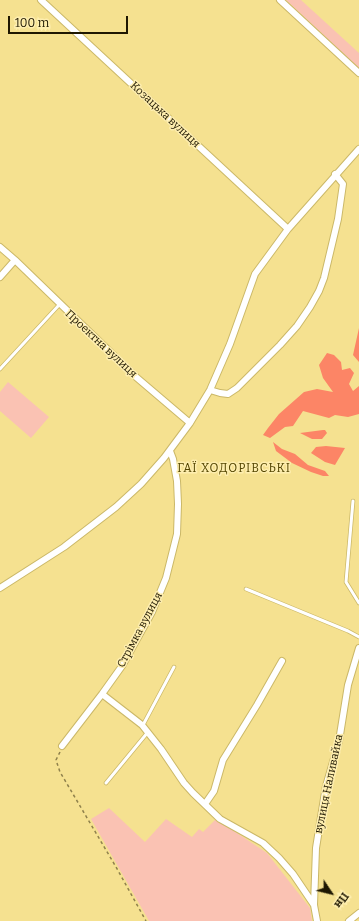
<!DOCTYPE html>
<html>
<head>
<meta charset="utf-8">
<style>
	body { margin:0 }
	#map { position:relative; width:359px; height:921px; overflow:hidden; background:#f5e190; font-family:Bitter,serif }
	canvas { display:block }
	.north { position:absolute; left:311px; top:873px; width:40px; height:40px; -webkit-text-stroke:3px #feeeaf; paint-order:stroke; rotate:125deg; font-size:11px; font-weight:700; line-height:16px; text-align:center; color:#1e1701 }
	.north::after { content:''; display:block; margin:auto; width:14px; height:18px; background:#1e1701; clip-path:polygon(50% 0,100% 100%,50% 72%,0 100%) }
	.scale { position:absolute; left:8px; top:16px; width:120px; height:18px; box-sizing:border-box; border:2px solid #1e1701; border-top:0; padding-left:5px; font-size:12px; line-height:14px; white-space:nowrap; color:#1e1701; -webkit-text-stroke:3px #feeeaf; paint-order:stroke }
</style>
</head>
<body>
<div id="map">
<canvas width="359" height="921"></canvas>
<div class="north">Пн</div>
<div class="scale">100 m</div>
</div>
<script>
const g = document.querySelector('canvas').getContext('2d');
g.lineJoin = 'round';
function fill(path, color) { g.fillStyle = color; g.fill(path, 'evenodd'); }
const shape = rows => new Path2D(rows.map(r => 'M' + r).join(''));
function trace(path, color, width, dash) { g.strokeStyle = color; g.lineWidth = width; g.lineCap = dash ? 'butt' : 'round'; g.setLineDash(dash || []); g.stroke(path); }
function write(font, color, halo, rows, align = 'center') {
  g.font = font + ' Bitter,serif'; g.lineWidth = 3; g.setLineDash([]); g.textBaseline = 'middle'; g.strokeStyle = halo; g.fillStyle = color; for (const [text, x, y, turn = 0] of rows) {
    g.save(); g.translate(x, y); g.rotate((+turn || 0) * Math.PI / 180); g.textAlign = isNaN(turn) ? turn : align; if (halo) g.strokeText(text, 0, 0); g.fillText(text, 0, 0); g.restore();
  }
}
const green = shape([
	[286,0,301,0,359,53,359,68],
	[8,382,49,417,31,438,0,411,0,392],
	[109,808,145,842,166,819,192,837,199,829,203,832,216,819,267,853,310,908,312,921,149,921,91,819]
]);
const forest = shape([
	[359,328,359,362,353,355],
	[327,353,334,355,341,362,342,370,350,368,354,373,349,384,353,391,359,386,359,414,348,417,335,415,329,418,303,411,293,426,285,427,270,438,263,435,268,428,279,414,304,392,317,389,333,392,323,378,319,365],
	[323,430,325,430,327,433,322,439,312,439,300,433],
	[273,442,282,449,295,454,308,465,325,471,329,476,323,476,311,472,292,463,276,451],
	[326,446,345,448,335,465,325,462,311,453,316,447]
]);
const path = shape([
	[60,752,56,760,60,772,116,867,146,921]
]);
const lane = shape([
	[0,369,59,305],
	[353,501,346,582,359,603],
	[246,589,348,631,359,637],
	[143,725,174,667],
	[106,783,148,732]
]);
const street = shape([
	[41,0,288,229],
	[280,0,359,73],
	[0,247,15,260,0,277],
	[15,260,136,377,190,423],
	[210,390,220,393,228,394,237,388,280,345,297,326,310,307,319,291,324,278,338,219,343,184,335,174],
	[0,588,64,547,116,507,141,484,164,458,190,423,210,390,230,344,255,274,288,229,359,149],
	[102,694,142,725,161,749,184,783,193,793,220,819,263,843,279,858,293,874,314,905],
	[62,746,102,694,122,666,152,612,166,578,177,534,178,504,177,481,173,459,170,451],
	[205,804,214,791,223,760,257,705,282,661],
	[317,921,314,905,316,848,326,786,339,741,348,685,359,648],
	[349,921,359,913]
]);
const streetNames = [
	["Козацька вулиця",165,115,43],
	["Проектна вулиця",101,344,43],
	["Стрімка вулиця",140,630,-62],
	["вулиця Наливайка",329,784,-78]
];
const neighbourhoodNames = [
	["ГАЇ ХОДОРІВСЬКІ",234,469]
];
fill(green, '#fac2b3');
fill(forest, '#fc8566');
trace(lane, '#cbb868', 4.5);
trace(street, '#cbb868', 8);
trace(path, '#8f814c', 1.5, [3, 3]);
trace(lane, '#fff', 3);
trace(street, '#fff', 6);
write('11px', '#1e1701', '#feeeaf', streetNames);
g.letterSpacing = '1px';
write('12px', '#534500', '#feeeaf', neighbourhoodNames);
g.letterSpacing = '0px';
</script>
</body>
</html>
